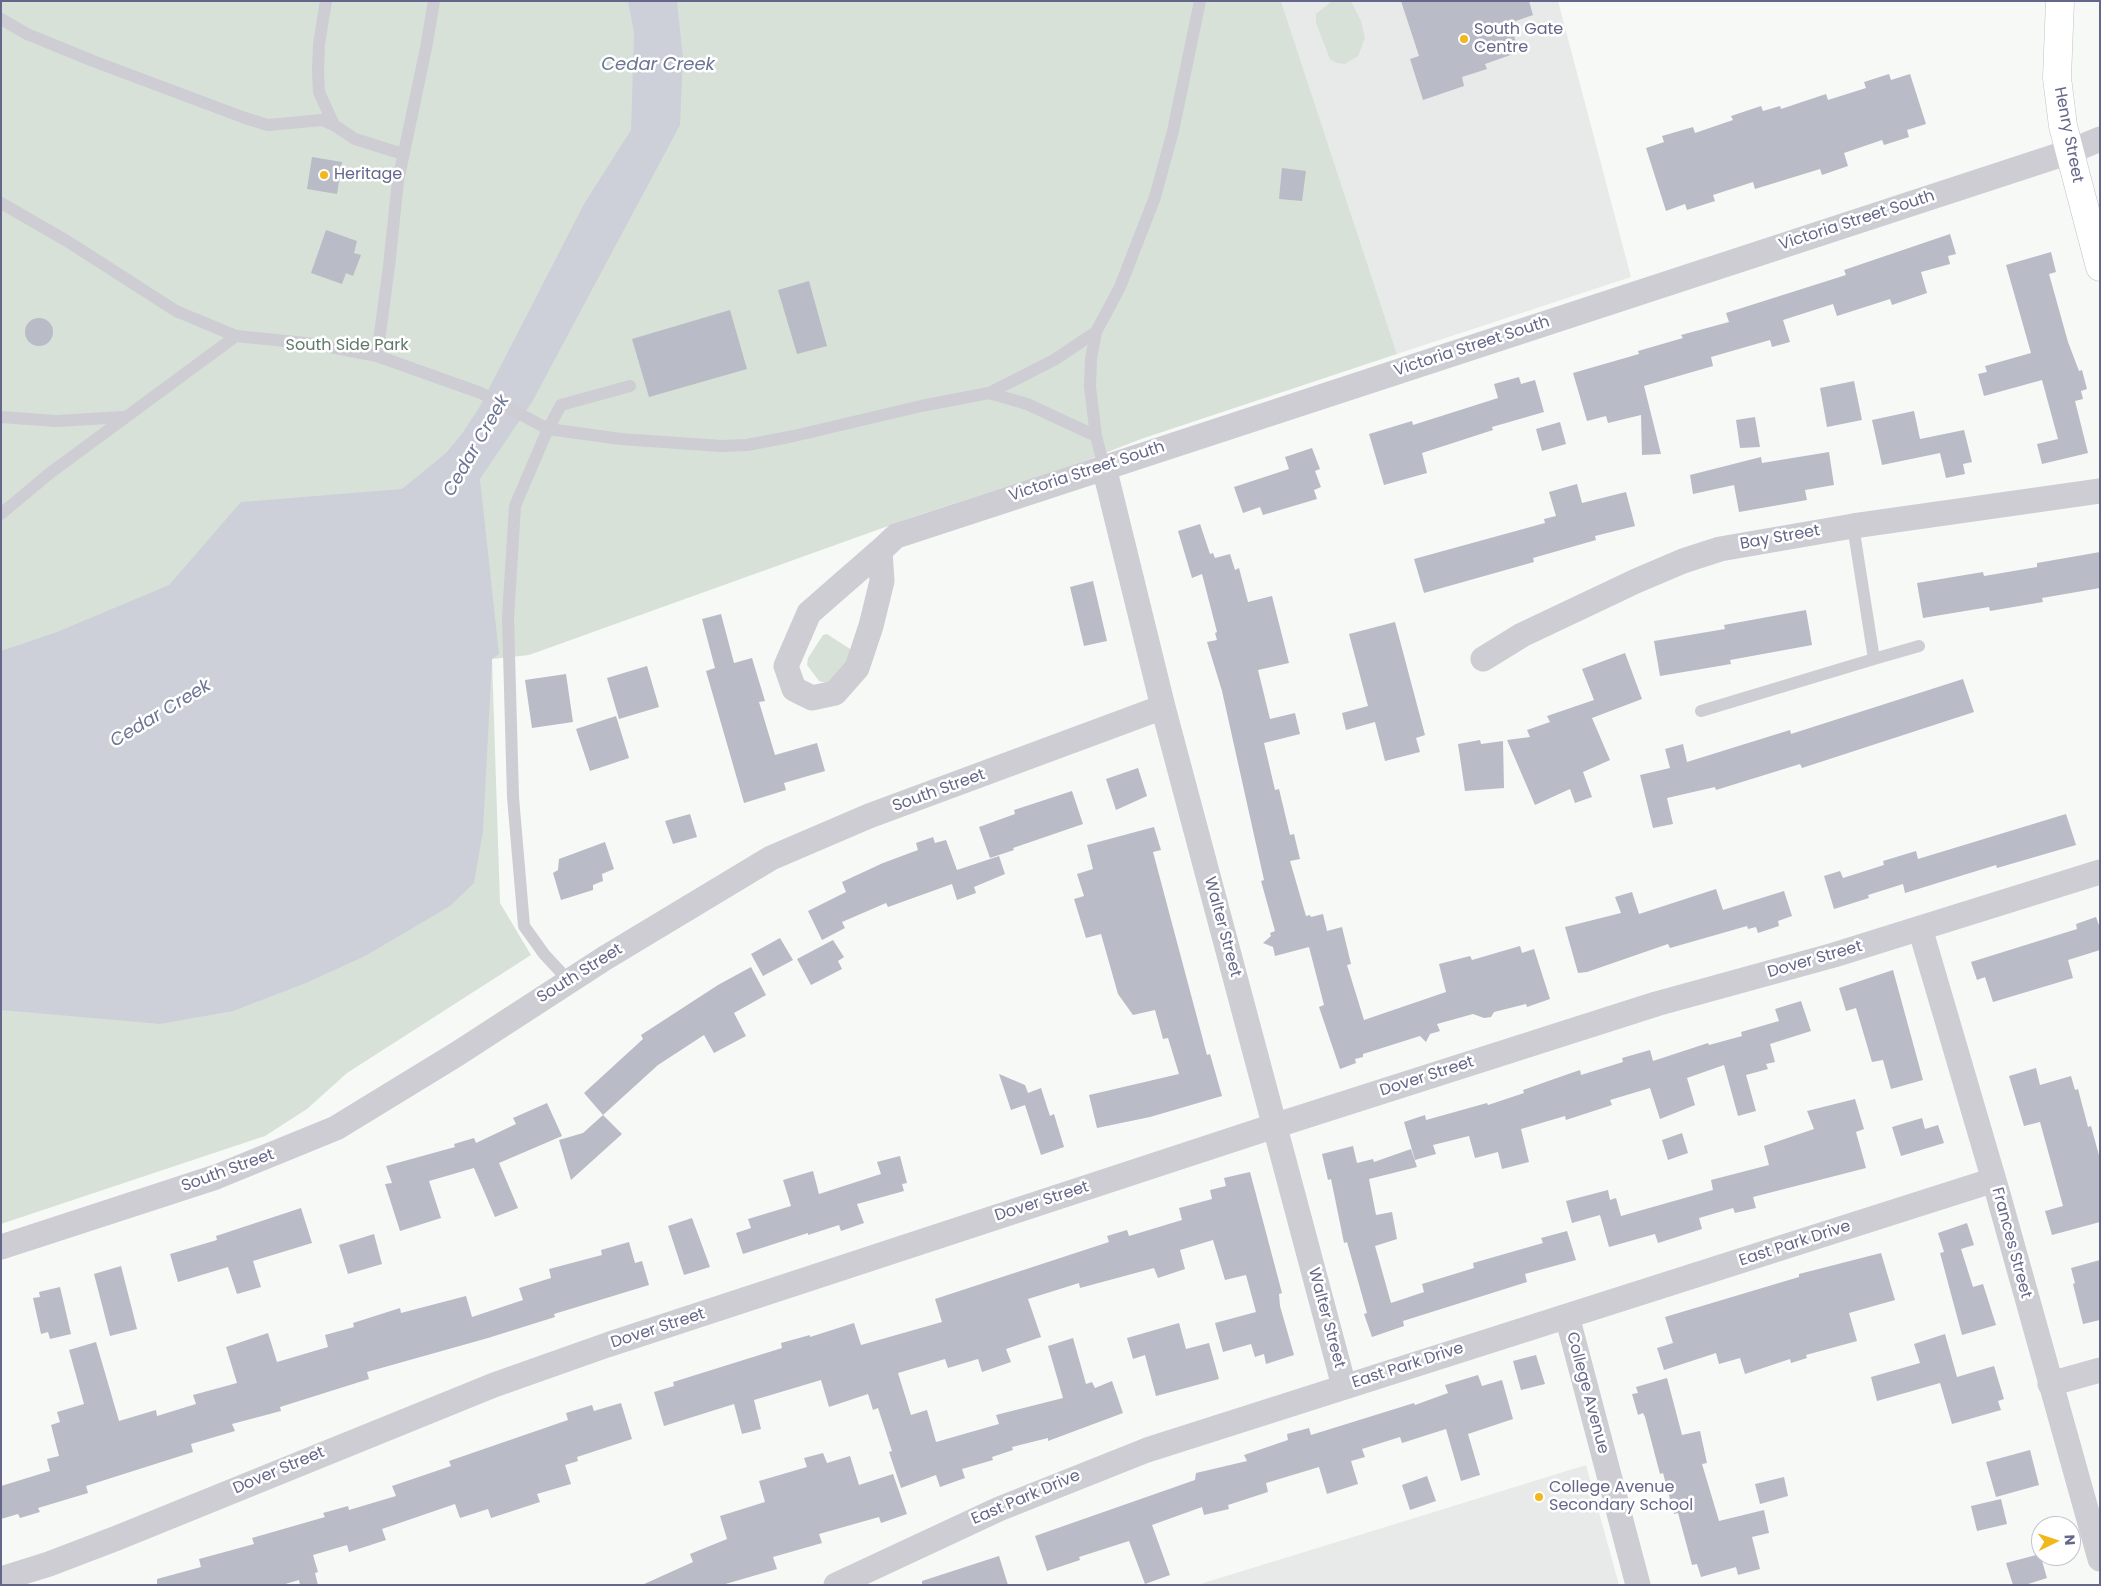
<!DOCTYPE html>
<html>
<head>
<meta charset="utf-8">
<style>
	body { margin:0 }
	#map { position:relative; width:2101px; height:1586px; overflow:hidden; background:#f7f9f6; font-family:Poppins,sans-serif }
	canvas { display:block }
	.frame { position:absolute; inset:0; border:2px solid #65678a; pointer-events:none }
	.north { position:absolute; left:2031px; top:1516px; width:50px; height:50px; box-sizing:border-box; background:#fff; border:1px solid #c1c2d0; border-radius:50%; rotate:86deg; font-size:14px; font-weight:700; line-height:20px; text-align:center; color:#65678a }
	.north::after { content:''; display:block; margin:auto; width:18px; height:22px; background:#f2b71d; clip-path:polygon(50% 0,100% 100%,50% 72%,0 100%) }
</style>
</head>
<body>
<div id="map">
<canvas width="2101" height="1586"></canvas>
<div class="frame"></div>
<div class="north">N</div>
</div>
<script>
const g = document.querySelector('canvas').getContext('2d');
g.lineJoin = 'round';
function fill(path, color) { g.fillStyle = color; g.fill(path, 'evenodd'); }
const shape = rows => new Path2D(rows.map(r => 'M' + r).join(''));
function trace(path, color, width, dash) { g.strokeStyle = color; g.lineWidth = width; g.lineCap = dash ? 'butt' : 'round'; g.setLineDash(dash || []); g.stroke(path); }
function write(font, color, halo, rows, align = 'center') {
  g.font = font + ' Poppins,sans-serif'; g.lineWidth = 5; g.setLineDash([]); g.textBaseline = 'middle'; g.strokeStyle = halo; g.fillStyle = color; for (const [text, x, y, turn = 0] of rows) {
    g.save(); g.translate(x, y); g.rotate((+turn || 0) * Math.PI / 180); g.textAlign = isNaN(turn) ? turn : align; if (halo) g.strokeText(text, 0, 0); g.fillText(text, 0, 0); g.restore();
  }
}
const built = shape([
	[1281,1,1558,1,1631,277,1397,354],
	[1586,1465,1619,1585,1197,1585,1379,1529]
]);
const green = shape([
	[1,1,1281,1,1397,354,1141,439,1082,462,916,516,529,655,492,659,500,903,531,955,347,1073,307,1109,265,1136,1,1224],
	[1332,1,1351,1,1361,21,1365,38,1358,56,1345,64,1337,63,1330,59,1316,23,1316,14],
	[827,634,850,649,854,664,827,683,819,681,807,665,808,658,823,635]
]);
const water = shape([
	[628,1,677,1,683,58,680,125,532,402,480,479,499,654,492,659,483,831,474,883,450,906,365,956,306,983,233,1011,160,1024,1,1010,1,651,57,632,169,585,241,502,402,489,446,453,461,435,479,408,584,204,631,130,634,33]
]);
const building = shape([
	[1401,1,1529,1,1533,15,1510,23,1519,52,1485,64,1487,69,1462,77,1464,86,1423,100,1410,59,1419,56],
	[1889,74,1891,80,1910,74,1926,124,1907,130,1909,137,1884,145,1882,140,1844,153,1848,166,1822,175,1820,169,1755,189,1753,182,1713,195,1715,201,1687,210,1685,204,1666,211,1646,148,1664,142,1662,136,1693,127,1695,133,1733,120,1731,116,1761,106,1763,111,1780,106,1781,109,1826,94,1828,100,1866,88,1864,82],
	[312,157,342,162,337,194,307,189],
	[1282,168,1306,171,1302,201,1279,199],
	[326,230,357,241,354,253,361,255,353,276,346,273,342,284,311,273],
	[1950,234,1956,254,1948,256,1950,264,1921,272,1927,293,1892,305,1890,299,1837,316,1833,304,1783,320,1790,342,1772,347,1770,340,1711,357,1713,366,1644,386,1661,454,1642,455,1641,415,1608,423,1606,416,1587,421,1573,373,1639,354,1638,351,1683,338,1681,335,1729,322,1726,313,1846,275,1844,270],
	[2051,252,2056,272,2049,274,2068,342,2079,371,2082,370,2087,389,2081,391,2083,399,2075,401,2088,453,2042,464,2037,444,2058,439,2042,380,1984,396,1978,374,1987,372,1985,366,2031,353,2006,265],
	[809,281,827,346,797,354,778,290],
	[730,310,747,369,649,397,632,339],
	'25 332a14 14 0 1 1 28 0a14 14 0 1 1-28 0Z',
	[1519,377,1521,384,1535,380,1544,412,1492,427,1493,430,1422,453,1427,473,1384,485,1369,434,1412,421,1413,425,1498,398,1494,384],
	[1854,381,1862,420,1827,427,1820,388],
	[1914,411,1920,439,1964,430,1972,462,1963,464,1965,474,1946,478,1940,453,1882,465,1872,420],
	[1755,417,1760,447,1740,448,1736,420],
	[1560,422,1566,444,1542,451,1536,429],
	[1312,448,1320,469,1315,471,1321,487,1314,490,1317,499,1263,515,1260,507,1243,513,1234,487,1289,469,1285,457],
	[1829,452,1834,485,1805,490,1807,500,1739,512,1734,485,1693,494,1690,475,1761,457,1762,463],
	[1577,484,1582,503,1626,492,1635,526,1595,536,1596,540,1533,558,1534,562,1424,593,1414,559,1545,523,1544,519,1556,516,1549,492],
	[1200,524,1210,554,1213,553,1215,558,1230,554,1235,570,1239,568,1248,602,1272,596,1289,663,1258,670,1270,719,1295,713,1300,734,1264,743,1275,790,1279,789,1290,835,1294,834,1300,859,1290,861,1306,916,1310,915,1311,917,1323,914,1327,931,1342,927,1351,964,1347,965,1364,1020,1446,992,1439,964,1470,956,1472,960,1520,946,1522,953,1534,949,1550,999,1527,1007,1526,1004,1494,1012,1491,1017,1484,1018,1473,1014,1437,1024,1440,1031,1430,1034,1426,1042,1420,1036,1363,1054,1363,1057,1355,1059,1356,1063,1340,1069,1319,1007,1324,1005,1309,947,1275,956,1273,947,1263,943,1271,936,1270,933,1275,931,1261,881,1264,880,1222,691,1207,642,1217,640,1215,633,1217,632,1202,574,1192,578,1178,531],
	[2100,552,2100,588,2042,598,2043,602,1990,611,1989,607,1923,618,1917,583,1983,572,1984,576,2037,567,2037,563],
	[1093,581,1107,641,1084,646,1070,587],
	[1806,610,1812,645,1730,660,1731,664,1660,676,1654,641,1725,629,1724,625],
	[721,614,734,663,752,658,765,701,759,702,775,755,817,743,825,771,784,783,786,790,744,803,706,671,715,668,702,619],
	[1395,622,1425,735,1416,738,1420,752,1385,761,1375,722,1346,730,1342,713,1368,706,1349,634],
	[1625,653,1642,699,1592,718,1610,760,1583,772,1592,797,1575,803,1570,789,1535,805,1507,740,1530,737,1527,730,1550,722,1547,716,1594,700,1582,669],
	[647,666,659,707,619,719,607,678],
	[566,674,573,722,532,728,525,680],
	[1963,679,1974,712,1802,768,1800,764,1716,790,1715,787,1667,798,1673,824,1653,828,1640,775,1670,768,1665,749,1683,744,1687,762,1790,730,1791,734],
	[616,716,629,758,590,771,576,729],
	[1480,740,1481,744,1503,741,1504,788,1465,791,1458,744],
	[1138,768,1147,796,1116,810,1106,779],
	[1072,791,1083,824,1013,848,1014,850,990,858,979,827,1015,814,1014,810],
	[690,814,697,837,673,844,665,821],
	[2066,814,2076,845,1997,868,1996,865,1905,893,1903,884,1868,895,1869,898,1834,909,1824,876,1840,871,1843,878,1884,865,1883,861,1916,851,1918,859],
	[1154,827,1161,850,1153,852,1207,1055,1210,1054,1222,1096,1150,1117,1097,1128,1089,1095,1179,1074,1168,1038,1163,1039,1155,1010,1133,1015,1118,994,1101,934,1086,938,1074,899,1084,896,1077,874,1093,869,1087,845],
	[933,837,935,843,946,840,957,870,999,856,1005,874,974,887,976,893,957,900,952,884,888,907,886,903,842,922,845,928,822,940,808,911,846,892,842,882,883,863,918,850,916,843],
	[605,842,614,869,602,874,603,881,593,885,593,890,561,900,553,873,558,870,559,859],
	[1716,889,1723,910,1784,891,1792,916,1778,921,1779,926,1758,933,1756,927,1748,929,1747,926,1670,948,1668,944,1587,972,1578,973,1565,927,1621,913,1615,897,1632,892,1639,914],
	[2096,917,2100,928,2100,950,2068,960,2073,978,1993,1002,1985,977,1977,980,1971,962,2077,929,2076,924],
	[780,938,793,960,763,976,751,954],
	[833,940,844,957,838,961,842,969,811,985,797,959],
	[751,967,766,995,734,1013,746,1036,714,1053,704,1035,658,1065,603,1115,584,1093,643,1039,641,1035,718,985],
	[1893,970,1923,1080,1891,1089,1883,1060,1872,1062,1856,1008,1846,1011,1839,988],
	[1801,1001,1811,1031,1770,1044,1775,1062,1766,1064,1768,1069,1746,1075,1756,1111,1738,1116,1724,1065,1687,1078,1695,1105,1660,1119,1650,1088,1610,1100,1612,1105,1566,1120,1565,1116,1521,1129,1529,1162,1502,1169,1498,1152,1475,1158,1469,1136,1433,1145,1436,1154,1415,1160,1404,1122,1425,1115,1426,1120,1487,1103,1488,1105,1524,1093,1523,1090,1554,1079,1580,1070,1581,1075,1623,1062,1622,1058,1650,1050,1653,1061,1708,1043,1709,1045,1742,1036,1741,1032,1779,1021,1775,1009],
	[2036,1068,2040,1085,2071,1076,2075,1090,2078,1089,2088,1127,2091,1126,2100,1159,2100,1222,2052,1235,2045,1211,2063,1206,2040,1122,2024,1126,2009,1076],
	[999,1074,1025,1085,1028,1093,1041,1088,1050,1116,1054,1114,1064,1147,1041,1155,1025,1105,1011,1110],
	[1855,1099,1864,1129,1856,1132,1866,1168,1753,1197,1756,1208,1735,1213,1733,1208,1699,1218,1702,1229,1658,1243,1655,1234,1609,1247,1600,1215,1572,1223,1566,1201,1608,1190,1610,1200,1616,1198,1621,1216,1713,1190,1711,1180,1769,1165,1764,1146,1814,1129,1807,1111],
	[547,1103,562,1136,499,1163,518,1208,495,1217,474,1168,429,1181,441,1218,400,1231,385,1184,392,1183,386,1166,455,1147,454,1144,474,1138,476,1143,516,1124,513,1118],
	[603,1115,622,1134,571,1180,559,1140,583,1133],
	[1922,1118,1925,1129,1938,1125,1944,1143,1901,1156,1892,1127],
	[1682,1133,1688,1153,1668,1160,1662,1140],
	[1353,1146,1357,1163,1373,1159,1374,1162,1411,1149,1417,1167,1369,1179,1376,1215,1392,1212,1397,1239,1375,1246,1391,1303,1424,1292,1422,1284,1474,1268,1473,1263,1543,1243,1541,1238,1567,1231,1576,1260,1525,1274,1527,1282,1403,1321,1404,1326,1372,1337,1364,1314,1367,1313,1347,1242,1344,1243,1331,1179,1328,1180,1322,1154],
	[900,1156,907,1183,902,1184,904,1191,857,1204,864,1223,841,1231,839,1225,808,1235,808,1233,743,1254,736,1233,751,1228,748,1219,791,1206,783,1180,813,1171,819,1194,881,1174,877,1162],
	[1250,1172,1282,1293,1279,1294,1280,1306,1294,1355,1266,1364,1264,1354,1255,1357,1251,1344,1223,1352,1215,1323,1256,1312,1246,1275,1225,1280,1213,1240,1180,1250,1185,1269,1158,1278,1154,1268,1080,1288,1079,1283,1028,1299,1041,1337,1006,1349,1011,1362,982,1372,978,1359,948,1368,945,1359,898,1373,911,1415,927,1410,936,1442,999,1424,996,1415,1063,1398,1048,1346,1073,1338,1086,1384,1092,1382,1095,1388,1112,1381,1123,1413,1048,1441,1048,1438,1012,1447,1013,1450,992,1457,993,1460,962,1469,965,1478,940,1487,936,1475,901,1488,889,1452,892,1451,878,1408,873,1410,868,1394,829,1407,821,1380,754,1400,761,1429,742,1434,734,1404,664,1426,654,1392,674,1386,673,1382,782,1348,781,1343,810,1335,810,1337,854,1323,861,1345,942,1322,935,1299,1109,1242,1107,1236,1127,1230,1129,1236,1182,1220,1179,1208,1212,1199,1210,1190,1226,1186,1224,1178],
	[301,1208,312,1243,253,1261,261,1287,237,1294,228,1267,178,1282,170,1254,217,1240,216,1236],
	[692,1218,710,1267,684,1275,668,1226],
	[1967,1223,1974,1245,1961,1249,1973,1287,1983,1284,1996,1325,1962,1335,1940,1253,1944,1252,1938,1233],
	[374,1234,382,1264,348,1274,339,1245],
	[629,1242,635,1263,642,1261,649,1285,554,1314,555,1317,488,1338,367,1372,369,1379,280,1407,281,1411,232,1424,235,1431,191,1444,193,1452,86,1486,88,1493,38,1508,40,1512,20,1518,18,1514,1,1519,1,1486,50,1471,47,1459,59,1456,51,1425,60,1422,57,1412,84,1404,69,1350,96,1342,119,1421,156,1410,157,1416,196,1404,193,1395,237,1383,226,1347,268,1333,277,1362,328,1347,325,1335,354,1327,353,1323,400,1308,401,1313,466,1296,472,1317,523,1300,519,1288,551,1278,549,1269,602,1255,601,1250],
	[1881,1253,1895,1300,1849,1313,1857,1341,1806,1355,1807,1358,1791,1363,1790,1359,1745,1374,1740,1358,1719,1364,1716,1353,1664,1370,1657,1348,1673,1343,1665,1317,1799,1277,1799,1274],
	[2100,1260,2100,1320,2083,1324,2073,1284,2075,1283,2071,1268],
	[121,1266,137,1329,110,1336,94,1274],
	[60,1287,71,1334,50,1339,48,1332,41,1334,33,1298,40,1297,39,1292],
	[1179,1323,1186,1349,1209,1343,1219,1379,1156,1396,1145,1355,1133,1359,1127,1338],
	[1945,1334,1957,1377,1994,1366,2004,1399,1998,1401,2001,1410,1952,1424,1940,1383,1877,1401,1871,1377,1920,1363,1914,1344],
	[1536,1355,1545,1384,1521,1390,1513,1361],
	[1478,1375,1482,1386,1502,1380,1513,1419,1468,1434,1480,1475,1461,1481,1446,1429,1402,1443,1400,1437,1362,1449,1365,1457,1351,1461,1358,1484,1327,1494,1319,1467,1266,1483,1268,1492,1228,1505,1229,1509,1204,1515,1202,1507,1152,1525,1170,1575,1145,1584,1129,1541,1079,1557,1080,1560,1047,1571,1035,1536,1195,1480,1196,1473,1247,1461,1244,1455,1288,1440,1287,1434,1309,1428,1311,1435,1414,1403,1415,1405,1448,1393,1445,1385],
	[1667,1378,1682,1435,1700,1431,1707,1463,1702,1464,1719,1521,1764,1510,1769,1533,1752,1537,1760,1569,1738,1575,1736,1567,1701,1577,1697,1564,1692,1565,1678,1513,1674,1514,1663,1473,1660,1474,1645,1417,1643,1413,1638,1415,1632,1394,1638,1393,1636,1387],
	[621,1403,632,1439,577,1457,578,1461,565,1465,571,1484,537,1494,540,1502,491,1518,488,1509,460,1518,455,1504,382,1529,386,1540,349,1552,347,1545,313,1555,318,1572,315,1573,318,1585,300,1585,299,1580,282,1585,157,1585,157,1579,201,1567,199,1559,254,1544,252,1538,325,1517,323,1513,348,1506,349,1510,396,1496,392,1486,451,1466,449,1461,568,1420,566,1413,592,1405,594,1411],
	[2030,1450,2039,1485,1996,1497,1986,1462],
	[823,1453,827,1463,850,1456,859,1485,893,1474,907,1514,881,1523,879,1517,819,1534,822,1543,773,1557,777,1569,722,1585,642,1585,693,1562,690,1554,727,1539,720,1516,765,1502,759,1481,807,1467,804,1458],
	[1427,1476,1436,1501,1410,1510,1402,1485],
	[1784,1477,1788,1496,1760,1504,1755,1484],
	[2001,1499,2007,1524,1977,1531,1971,1506],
	[2040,1554,2047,1578,2025,1585,2013,1585,2006,1563],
	[999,1556,1008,1585,922,1585,922,1581]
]);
const lane = shape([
	[326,1,319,44,318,71,319,92,334,125],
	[1,19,27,34,93,61,245,118,268,125,322,120,334,125,355,139,403,154],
	[1,203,67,241,176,311,236,336,50,473,1,514],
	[236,336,315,344,377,356,481,393,548,429,621,439,721,446,747,445,794,436,921,406,989,393,1054,360,1096,332],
	[377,356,389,266,398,181,426,48,434,1],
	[989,393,1027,404,1096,436],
	[1,417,56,421,123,417],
	[1104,467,1096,436,1090,387,1091,359,1096,332,1120,287,1155,197,1173,131,1200,1],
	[1874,659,1919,646],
	[1701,711,1874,659,1853,526],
	[569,981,544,954,524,926,513,797,508,617,515,506,548,429,561,405,630,386]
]);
const street = shape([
	[1104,467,1163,707,1344,1386],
	[880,551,809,613,786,666,794,689,812,698,835,693,857,668,871,626,882,581,880,551,896,536,2069,152,2100,139],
	[1483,659,1522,635,1636,581,1683,561,1720,549,1853,526,2100,491],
	[1920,928,1998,1194,2100,1559],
	[1,1247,216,1177,336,1128,457,1054,605,958,771,858,869,816,1163,707],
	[1567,1316,1638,1585],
	[2050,1384,2100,1370],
	[1,1579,49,1564,117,1538,494,1385,607,1345,1274,1126,1656,1004,1834,955,2100,872],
	[836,1585,999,1509,1147,1450,1994,1180]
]);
const secondary = shape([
	[2060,1,2057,78,2063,126,2100,267]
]);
const markers = [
	[1464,39,5,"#f2b71d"],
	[324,175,5,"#f2b71d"],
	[1539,1497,5,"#f2b71d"]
];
const poiNames = [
	["South Gate",1474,30],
	["Centre",1474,48],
	["Heritage",334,175],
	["College Avenue",1549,1488],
	["Secondary School",1549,1506]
];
const streetNames = [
	["Henry Street",2068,135,79],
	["Victoria Street South",1857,221,-18],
	["Victoria Street South",1472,347,-18],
	["Victoria Street South",1087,472,-18],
	["Bay Street",1780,538,-10],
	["South Street",939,791,-20],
	["Walter Street",1222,927,75],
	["Dover Street",1815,960,-16],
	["South Street",580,974,-32],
	["Dover Street",1427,1077,-18],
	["South Street",228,1171,-20],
	["Dover Street",1042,1202,-18],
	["Frances Street",2011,1243,75],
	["East Park Drive",1795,1244,-18],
	["Walter Street",1326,1318,75],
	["Dover Street",658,1329,-18],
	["East Park Drive",1408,1366,-18],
	["College Avenue",1587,1393,75],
	["Dover Street",279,1471,-23],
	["East Park Drive",1026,1498,-23]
];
const parkNames = [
	["South Side Park",347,346]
];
const waterNames = [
	["Cedar Creek",658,65],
	["Cedar Creek",477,446,-60],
	["Cedar Creek",161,714,-31]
];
fill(built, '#e8eae9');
fill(green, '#d7e1d8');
fill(water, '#ced0d9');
fill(building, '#b9bbc6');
trace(secondary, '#c1c1c9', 29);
trace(lane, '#cdcdd3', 12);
trace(street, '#cdcdd3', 25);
trace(secondary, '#fff', 28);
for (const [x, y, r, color] of markers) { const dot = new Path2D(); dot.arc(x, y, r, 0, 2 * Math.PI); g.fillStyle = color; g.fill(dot); trace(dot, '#fff', 2); }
write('16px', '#65678a', '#fff', poiNames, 'left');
write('16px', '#65678a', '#fff', streetNames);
write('16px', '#617a68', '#fff', parkNames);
write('italic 18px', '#6b7594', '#fff', waterNames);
</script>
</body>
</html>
